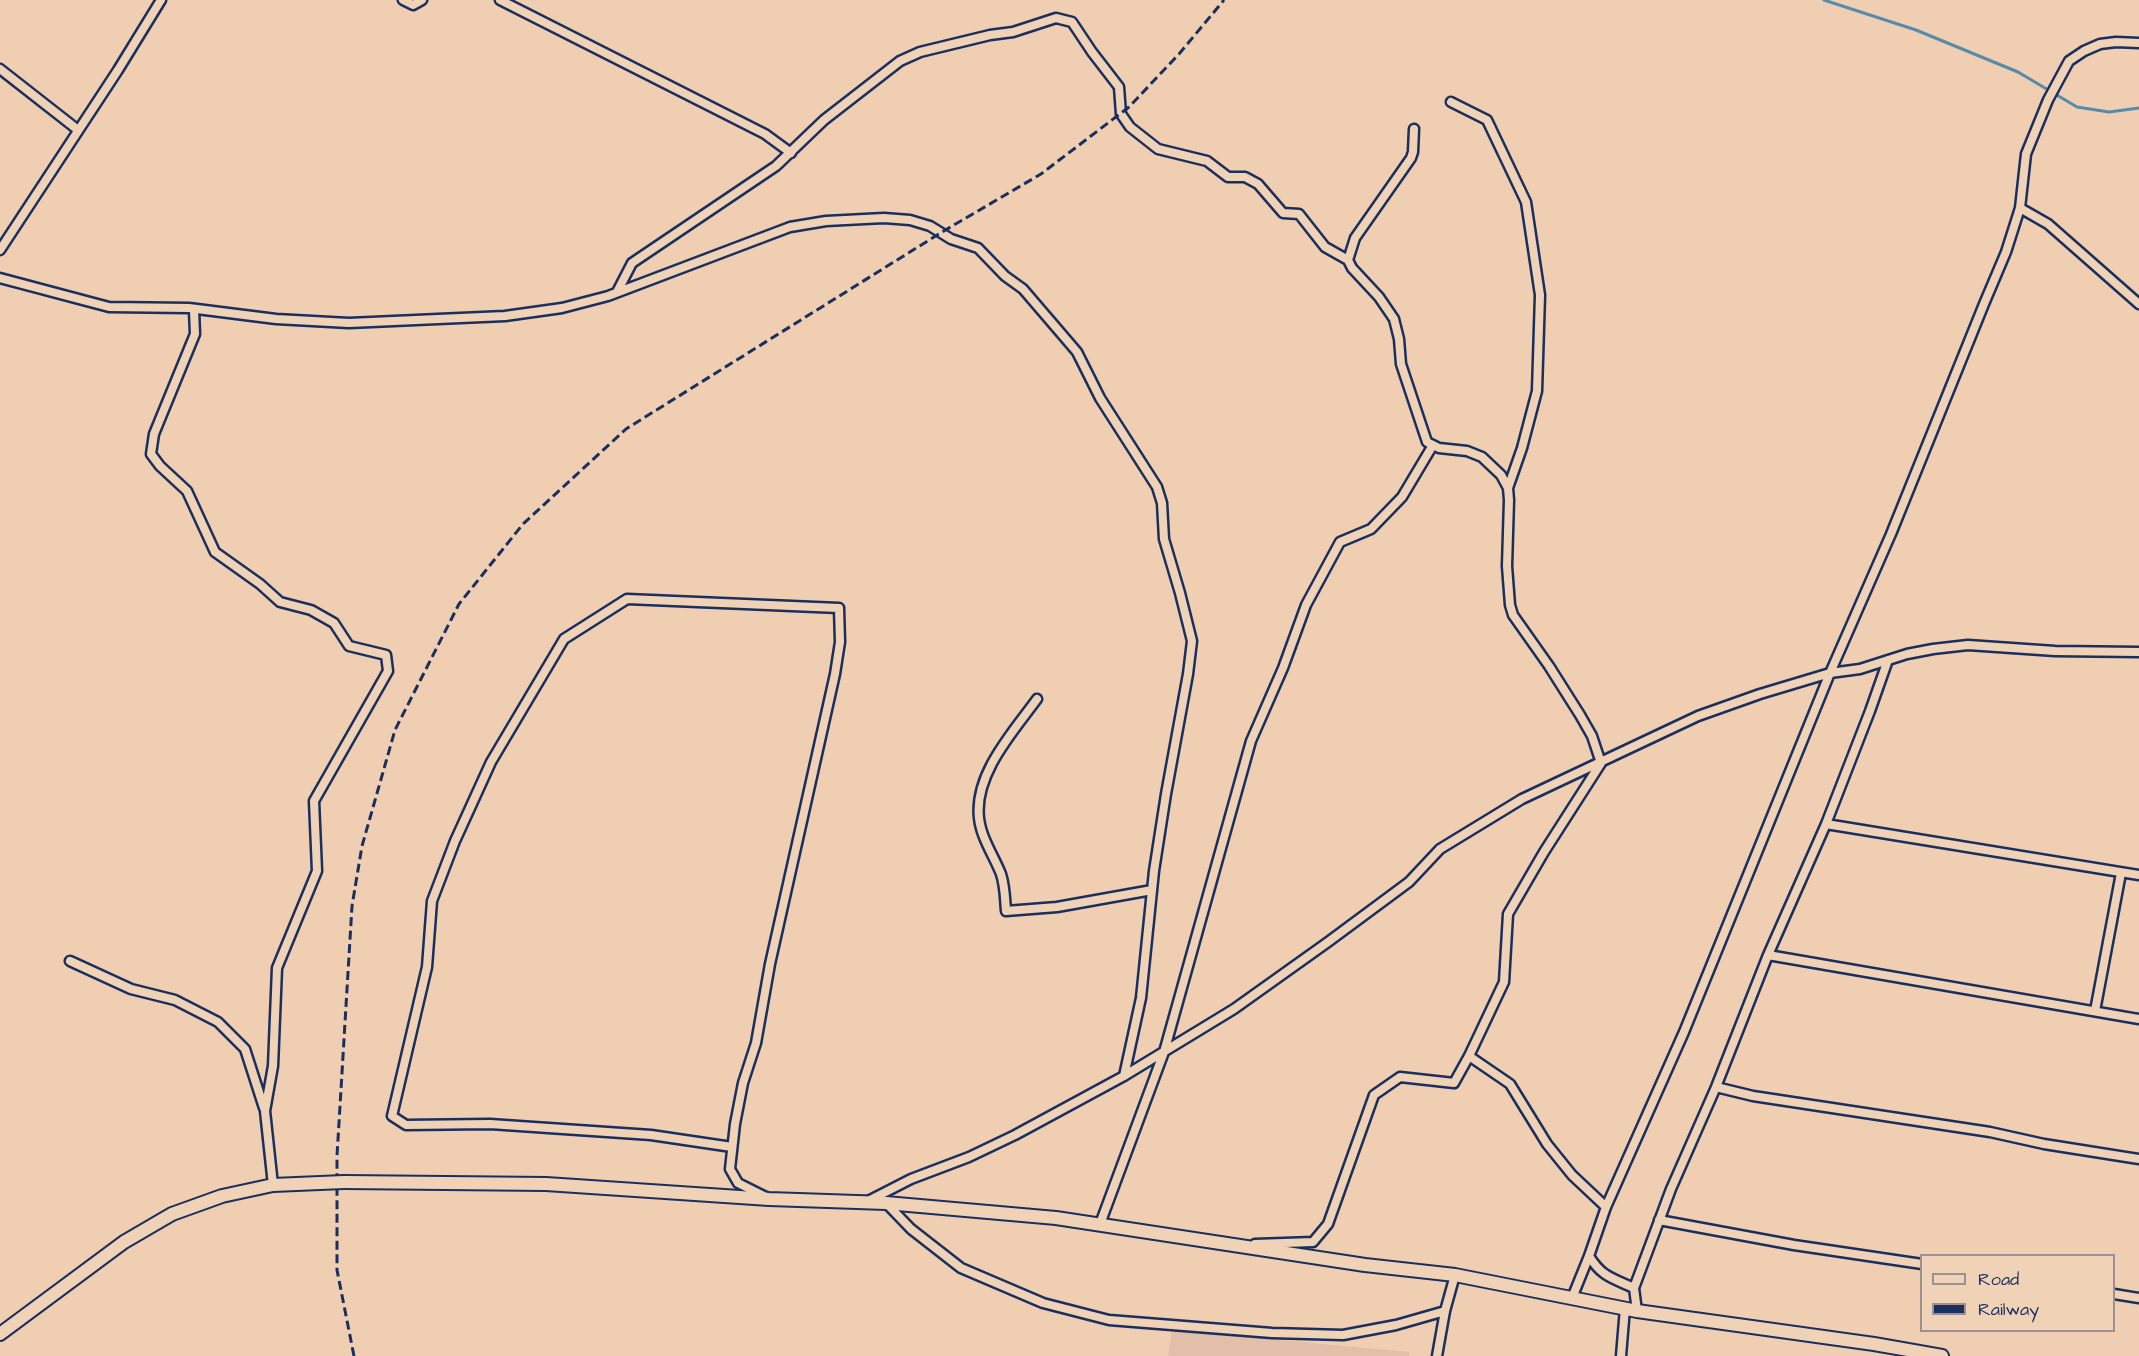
<!DOCTYPE html>
<style>
body{margin:0}
#map{position:relative;width:2139px;height:1356px;overflow:hidden;background:#efceb2;font-family:"Architects Daughter",sans-serif}
canvas{display:block}
.legend{position:absolute;left:1920px;top:1254px;width:195px;height:78px;box-sizing:border-box;background:#f0d3b7;border:2px solid #9b9193;margin:0;padding:8px 10px;list-style:none;font-size:18px;color:#1b2f5e}
.legend li{display:flex;align-items:center;gap:12px;height:30px}
.legend b{width:30px;border:2px solid #9b9193}
</style>
<div id="map">
<canvas width="2139" height="1356"></canvas>
<ul class="legend">
<li><b style="height:8px;background:#f0d3b7"></b>Road</li>
<li><b style="height:8px;background:#1b2f5e"></b>Railway</li>
</ul>
</div>
<script>
const c = document.querySelector('canvas').getContext('2d');
c.lineJoin = 'round';
function fillPath(path, color) {
  c.fillStyle = color;
  c.fill(path, 'evenodd');
}
function strokePath(path, color, width, dash) {
  c.strokeStyle = color;
  c.lineWidth = width;
  c.lineCap = dash ? 'butt' : 'round';
  c.setLineDash(dash || []);
  c.stroke(path);
}
const built = new Path2D(`
 M1172,1330L1409,1352V1356H1168Z`);
const stream = new Path2D(`
 M1824,0L1916,30L2018,72L2077,107L2109,112L2139,108`);
const minor = new Path2D(`
 M403,0L413,5L422,0
 M500,0L765,134L791,153
 M0,69L78,130
 M1451,102L1487,120L1526,202L1540,295L1537,391L1522,448L1508,488
 M2020,208L2048,224L2139,304
 M0,250L118,70L161,0
 M0,278L109,307L189,308L276,319L349,323L505,316L562,308L608,296L790,227L826,221L884,218L910,220L930,226L951,239L978,248L1005,276L1023,289L1077,352L1100,398L1157,487L1162,503L1164,539L1180,593L1192,641L1188,674L1166,794L1154,871L1141,998L1124,1076
 M617,292L632,263L776,166L824,120L900,61L920,52L990,35L1013,32L1056,18L1072,22L1092,52L1119,87L1121,114L1130,127L1158,149L1207,161L1228,177H1245L1258,184L1283,213L1299,214L1325,247L1348,260
 M194,310L195,334L154,434L151,454L160,466L187,491L215,552L260,584L280,602L311,610L334,623L349,646L386,655L388,671L314,801L317,871L277,968L273,1066L265,1111L273,1185
 M1037,699C1013,732 974,774 979,818C981,838 994,856 1001,874C1005,886 1005,899 1006,911L1057,907L1152,890
 M1826,824L2139,875
 M1768,955L2139,1019
 M70,961L131,989L175,1000L218,1022L245,1049L264,1108
 M2095,1011L2121,873
 M1469,1056L1510,1084L1547,1144L1572,1175L1606,1207
 M1716,1087L1753,1096L1990,1132L2044,1144L2139,1159
 M732,1147L651,1135L490,1124L406,1125L392,1116L427,967L432,901L455,841L491,762L564,639L627,599L839,608L840,642L835,674L770,964L756,1043L743,1083L735,1124L730,1169L738,1183L766,1197
 M868,1201L911,1179L969,1157L1015,1135L1124,1076L1234,1009L1328,942L1409,882L1440,849L1522,799L1698,716L1760,694L1830,673L1860,669L1907,654L1933,649L1968,645L2055,651L2139,652
 M886,1203L911,1229L961,1268L1043,1303L1109,1320L1272,1333L1343,1335L1396,1325L1445,1311
 M1659,1220L1794,1245L1922,1264
 M1100,1224L1164,1052L1251,741L1283,668L1306,605L1340,542L1371,529L1402,497L1433,445
 M1255,1244L1313,1242L1328,1224L1374,1095L1400,1077L1454,1083L1469,1056L1504,982L1508,914L1544,852L1601,763L1592,736L1580,715L1549,666L1513,615L1510,605L1507,566L1509,500L1508,488L1501,475L1482,457L1467,451L1439,448L1427,442L1401,364L1399,339L1394,319L1379,297L1352,268L1348,260L1355,238L1411,158L1413,152L1414,129
 M1589,1256C1602,1277 1612,1278 1634,1288
 M2114,1294L2139,1298
 M1572,1298L1589,1256L1606,1207L1684,1032L1830,673L1891,534L1984,304L2006,252L2020,208L2026,154L2048,100L2069,61L2084,51L2100,44L2116,42L2139,43
 M1637,1311L1634,1288L1671,1189L1716,1087L1768,955L1826,824L1870,711L1888,660
 M1437,1356L1445,1311L1455,1275
 M1621,1356L1625,1308`);
const secondary = new Path2D(`
 M344,1182L546,1184L769,1199L886,1203L1056,1218L1365,1265L1455,1275L1637,1311L1874,1344L1942,1356
 M0,1334L124,1242L172,1214L222,1196L273,1185L320,1183`);
const rail = new Path2D(`
 M354,1356L337,1270V1156L352,906L362,846L395,730L459,604L523,524L626,429L942,232L1041,174L1129,107L1179,54L1224,0`);
const secondaryBridge = new Path2D(`
 M320,1183L344,1182`);
fillPath(built, '#e1bfa8');
strokePath(stream, '#578bab', 3);
strokePath(minor, '#1b2f5e', 13);
strokePath(secondary, '#1b2f5e', 16);
strokePath(minor, '#f0d3b7', 8);
strokePath(secondary, '#f0d3b7', 12);
strokePath(rail, '#1b2f5e', 3, [9, 4.5]);
strokePath(secondaryBridge, '#1b2f5e', 16, []);
strokePath(secondaryBridge, '#f0d3b7', 12);
</script>
